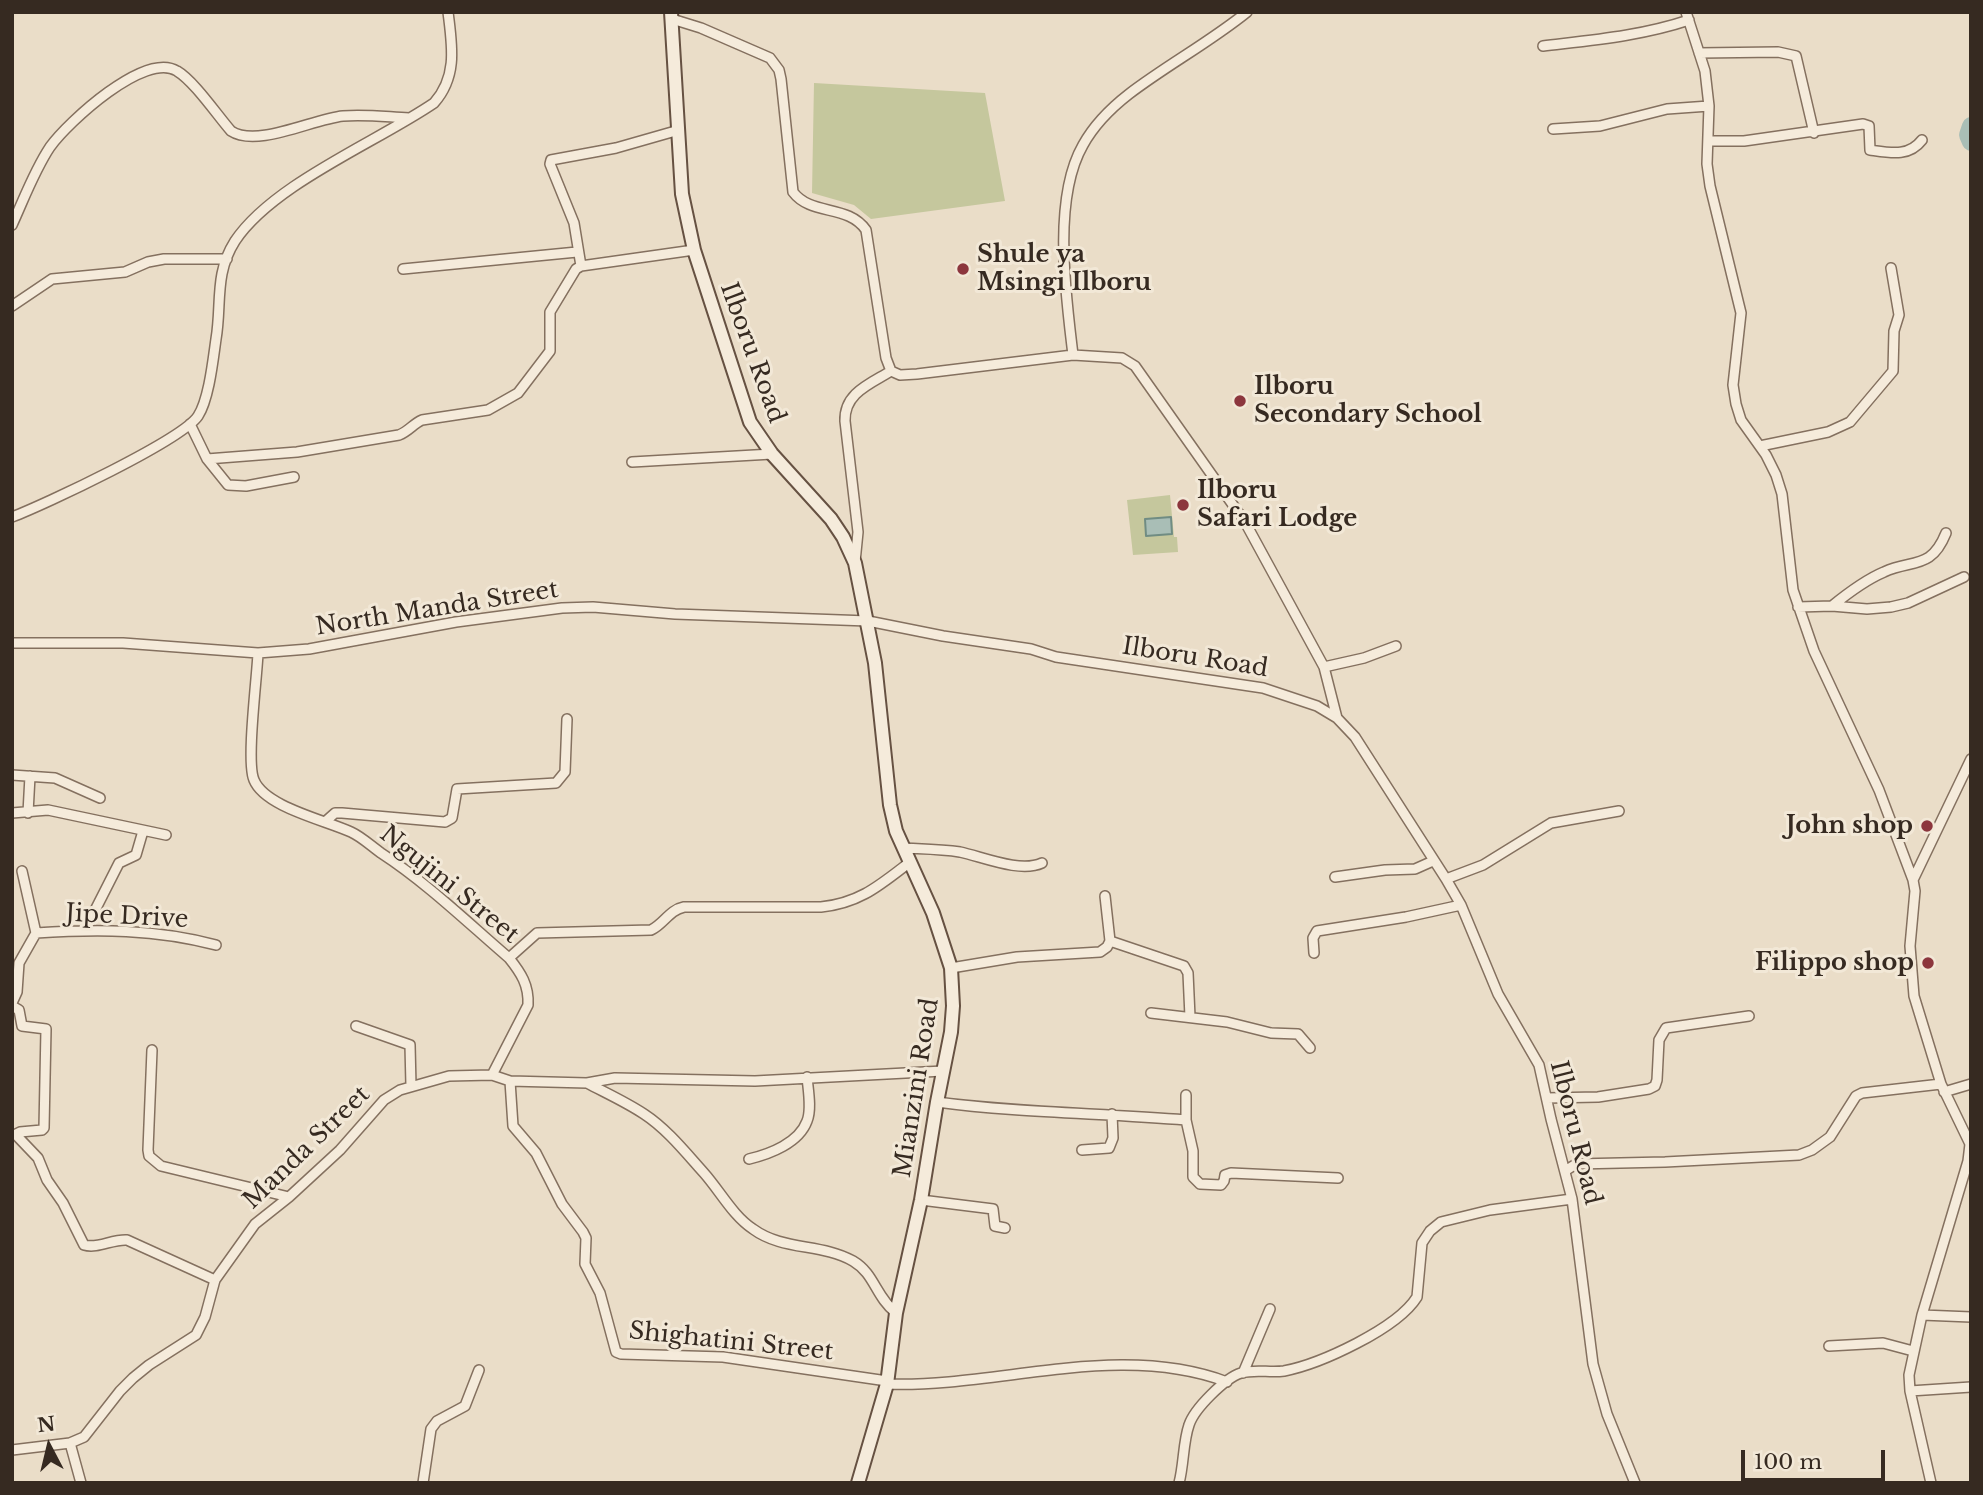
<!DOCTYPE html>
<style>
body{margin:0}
#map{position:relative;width:1983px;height:1495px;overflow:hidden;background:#eaddc8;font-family:"Libre Baskerville",serif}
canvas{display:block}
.frame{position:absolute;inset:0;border:14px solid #362a21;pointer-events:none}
.north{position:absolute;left:14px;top:1411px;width:70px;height:70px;-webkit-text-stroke:5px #f2e8d7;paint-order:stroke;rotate:353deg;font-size:19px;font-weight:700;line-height:28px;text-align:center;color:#362a21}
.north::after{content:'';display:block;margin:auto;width:24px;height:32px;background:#362a21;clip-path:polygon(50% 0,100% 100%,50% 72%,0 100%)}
.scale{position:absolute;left:1741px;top:1450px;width:144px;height:32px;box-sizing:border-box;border:4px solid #362a21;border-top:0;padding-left:9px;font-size:21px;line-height:24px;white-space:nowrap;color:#362a21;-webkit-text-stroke:5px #f2e8d7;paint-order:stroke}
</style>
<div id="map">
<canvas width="1983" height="1495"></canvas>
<div class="frame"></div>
<div class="north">N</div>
<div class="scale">100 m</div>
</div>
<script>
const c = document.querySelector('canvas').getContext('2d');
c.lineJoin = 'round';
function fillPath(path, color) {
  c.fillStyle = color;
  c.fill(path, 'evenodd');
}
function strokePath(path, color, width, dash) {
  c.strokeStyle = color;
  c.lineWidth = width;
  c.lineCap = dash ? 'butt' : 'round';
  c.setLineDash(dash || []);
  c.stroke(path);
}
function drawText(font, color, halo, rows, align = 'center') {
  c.font = font + ' "Libre Baskerville",serif';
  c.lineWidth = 6;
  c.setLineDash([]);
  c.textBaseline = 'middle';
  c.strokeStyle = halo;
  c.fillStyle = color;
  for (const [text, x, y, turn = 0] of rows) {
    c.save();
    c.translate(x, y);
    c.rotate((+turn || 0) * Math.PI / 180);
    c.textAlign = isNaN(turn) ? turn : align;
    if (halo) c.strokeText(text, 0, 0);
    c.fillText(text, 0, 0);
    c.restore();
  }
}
const green = new Path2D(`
 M814,83L985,93L1005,201L871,219L854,205L812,193Z
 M1170,495L1174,537H1177L1178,552L1133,555L1127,500Z`);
const water = new Path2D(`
 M1171,517L1172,534L1146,536L1145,519Z`);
const river = new Path2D(`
 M1971,126L1968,135L1971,142`);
const street = new Path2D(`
 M1686,12L1705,71L1709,106L1707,164L1710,186L1741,313L1733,385L1736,404L1741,420L1766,455L1776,475L1782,494L1793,590L1814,651L1879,790L1913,880L1915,891L1910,946L1914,996L1941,1084L1970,1144L1968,1161L1922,1315L1909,1375L1910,1391L1931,1483
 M672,19L701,28L770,58L779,70L781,79L793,192C811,216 848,204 866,230L886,358L891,371L900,375L917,374L1073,355L1122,358L1135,366L1245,522L1324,667L1337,718
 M1543,46C1593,40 1641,36 1689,20
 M1699,53L1778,52L1796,56L1814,133
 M1553,129L1600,126L1667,109L1709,106
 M1708,141H1744L1863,124L1869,126L1870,150C1891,153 1909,157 1922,140
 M12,225C24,199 34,171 50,147C68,122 145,51 177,71C194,81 217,115 231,131C257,148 313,119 343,116C365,114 387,117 409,118
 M581,266L574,223L550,164L551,160L616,148L679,130
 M403,269L577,252
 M12,306L52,279L125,272L148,262L164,259H227
 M1073,355C1066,296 1052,199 1083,145C1094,125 1111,108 1129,94C1167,65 1210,42 1247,12
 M190,424L207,459L228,485L246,486L294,477
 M1760,446L1828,432L1850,422L1893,371L1894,331L1899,315L1891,268
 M207,459L297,452L399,435C409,431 413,424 422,420L488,410L518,393L550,351V312L576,269L581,266L694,250
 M632,462L772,454
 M12,517C44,505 182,440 198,416C209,399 213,360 216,339C222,304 214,274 235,241C273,184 377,142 434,103C458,76 452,45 448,12
 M855,562L858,532L845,421C844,393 870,384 891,371
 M1832,606C1848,593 1865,580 1884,572C1913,559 1931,570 1946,533
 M1798,607L1832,606L1867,609L1891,607L1908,603L1964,577
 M12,643H123L258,653L309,649L456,622L562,608L593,607L675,614L868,621L943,636L1031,649L1056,657L1263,688L1317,706L1337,718L1355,737L1446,879L1461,905L1498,994L1539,1065L1551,1119L1572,1199L1593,1364L1607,1414L1635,1483
 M258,653C257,678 246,762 254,780C265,807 325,820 351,832C362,837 371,846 381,853C427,883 467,922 509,958C521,973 529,985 528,1005L492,1075
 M1324,667L1364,658L1396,646
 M12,775L55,778L100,798
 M12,813L48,810L166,835
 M28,813L30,776
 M326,821L335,813H342L445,822L452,818L457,789L556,783L565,772L567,719
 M903,848C922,849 941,849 960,852C983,857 1020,873 1042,863
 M1335,877L1385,870L1415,869L1433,861
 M1446,879L1483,865L1551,823L1619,811
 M1913,880L1971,759
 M85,930L119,863L136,855L143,831
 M36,933C98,929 155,929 216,945
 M1110,941L1184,966L1188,973L1190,1017
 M1314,953L1313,938L1317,931L1406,917L1461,905
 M509,958L537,933L651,930C664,924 669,910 684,907H821C860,903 880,885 910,862
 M951,968L1017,957L1100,952L1107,947L1110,941L1105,896
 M12,1003L17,992L19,963L36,933L22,871
 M12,1006L19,1010L22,1026L46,1029L44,1128L42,1130L20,1132L16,1134L17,1136L38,1158L47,1180L63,1203L84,1245C98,1249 112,1239 127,1240L215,1280
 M1151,1013L1227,1022L1271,1033L1298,1034L1310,1048
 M356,1026L410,1045L411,1086
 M152,1050L148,1150L149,1156L161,1166L289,1197
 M510,1081L513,1126L536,1153L562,1204L583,1232L586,1238L585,1264L600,1293L616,1352L621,1354L723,1357L887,1381
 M587,1083C606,1093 626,1102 644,1114C667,1129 686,1153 704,1173C720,1191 733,1216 753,1229C783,1251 821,1243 853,1261C875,1274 875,1296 896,1313
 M1944,1092L1971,1084
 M1186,1095V1120L1193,1151V1177L1200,1184L1221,1185L1224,1181L1225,1175L1231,1173L1338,1178
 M1547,1098L1598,1097L1649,1089L1655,1086L1657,1080L1659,1040L1666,1028L1749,1016
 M937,1102C1019,1113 1103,1113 1186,1120
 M1082,1150L1109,1148L1113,1138L1112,1114
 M749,1159C770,1154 799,1143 807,1121C812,1109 808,1089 807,1077
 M1565,1171L1576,1164L1665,1162L1799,1155L1812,1150L1830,1137L1856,1096L1862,1093L1941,1084
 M921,1200L993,1209L995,1226L1005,1228
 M1922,1315L1971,1317
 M1829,1346L1883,1343L1913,1351
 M1243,1373L1270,1309
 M887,1384C999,1388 1118,1341 1227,1382
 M1910,1391L1971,1387
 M70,1443L81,1483
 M12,1450L70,1443L84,1437L120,1391L133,1378L149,1365L196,1335L205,1317L215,1280L255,1224L289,1197L340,1150L384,1100L400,1090L449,1076L492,1075L510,1081L587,1083L615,1078L755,1081L943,1071
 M423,1483L431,1429L437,1421L465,1406L479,1370
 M1179,1483C1184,1464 1183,1442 1189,1425C1194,1409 1225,1378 1241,1373C1255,1369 1270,1373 1284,1371C1320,1364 1397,1329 1417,1297L1422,1243L1430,1231L1441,1222L1490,1210L1572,1199`);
const secondary = new Path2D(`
 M671,12L682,194L694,250L750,422L772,454L831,519L843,537L855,563L875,663L890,805L896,831L933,913L951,968L953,1006L951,1032L937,1102L921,1200L896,1313L887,1384L858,1483`);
const markers = [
 [963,269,7,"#8c363d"],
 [1240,401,7,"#8c363d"],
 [1183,505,7,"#8c363d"],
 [1927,826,7,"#8c363d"],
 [1928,963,7,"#8c363d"]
];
const poiNames = [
 ["Shule ya",977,255],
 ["Msingi Ilboru",977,283],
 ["Ilboru",1254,387],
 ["Secondary School",1254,415],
 ["Ilboru",1197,491],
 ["Safari Lodge",1197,519],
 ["John shop",1913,826,"right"],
 ["Filippo shop",1914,963,"right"]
];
const streetNames = [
 ["Ilboru Road",752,353,70],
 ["North Manda Street",437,609,-9],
 ["Ilboru Road",1195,658,9],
 ["Ngujini Street",449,885,39],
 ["Jipe Drive",127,917,3],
 ["Mianzini Road",917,1088,-81],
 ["Ilboru Road",1575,1133,76],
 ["Manda Street",307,1148,-44],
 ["Shighatini Street",731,1342,6]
];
fillPath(green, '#c5c79d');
fillPath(water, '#a9beb6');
strokePath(water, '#708c83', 2);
strokePath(river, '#a9beb6', 18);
strokePath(street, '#84705f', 12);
strokePath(secondary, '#665142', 16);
strokePath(street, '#f5ebdb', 9);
strokePath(secondary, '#f5ebdb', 12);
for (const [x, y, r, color] of markers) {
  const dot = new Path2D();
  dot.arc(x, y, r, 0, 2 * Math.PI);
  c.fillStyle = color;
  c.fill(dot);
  strokePath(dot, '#f2e8d7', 2.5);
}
drawText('bold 24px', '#362a21', '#f2e8d7', poiNames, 'left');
drawText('24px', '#362a21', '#f2e8d7', streetNames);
</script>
